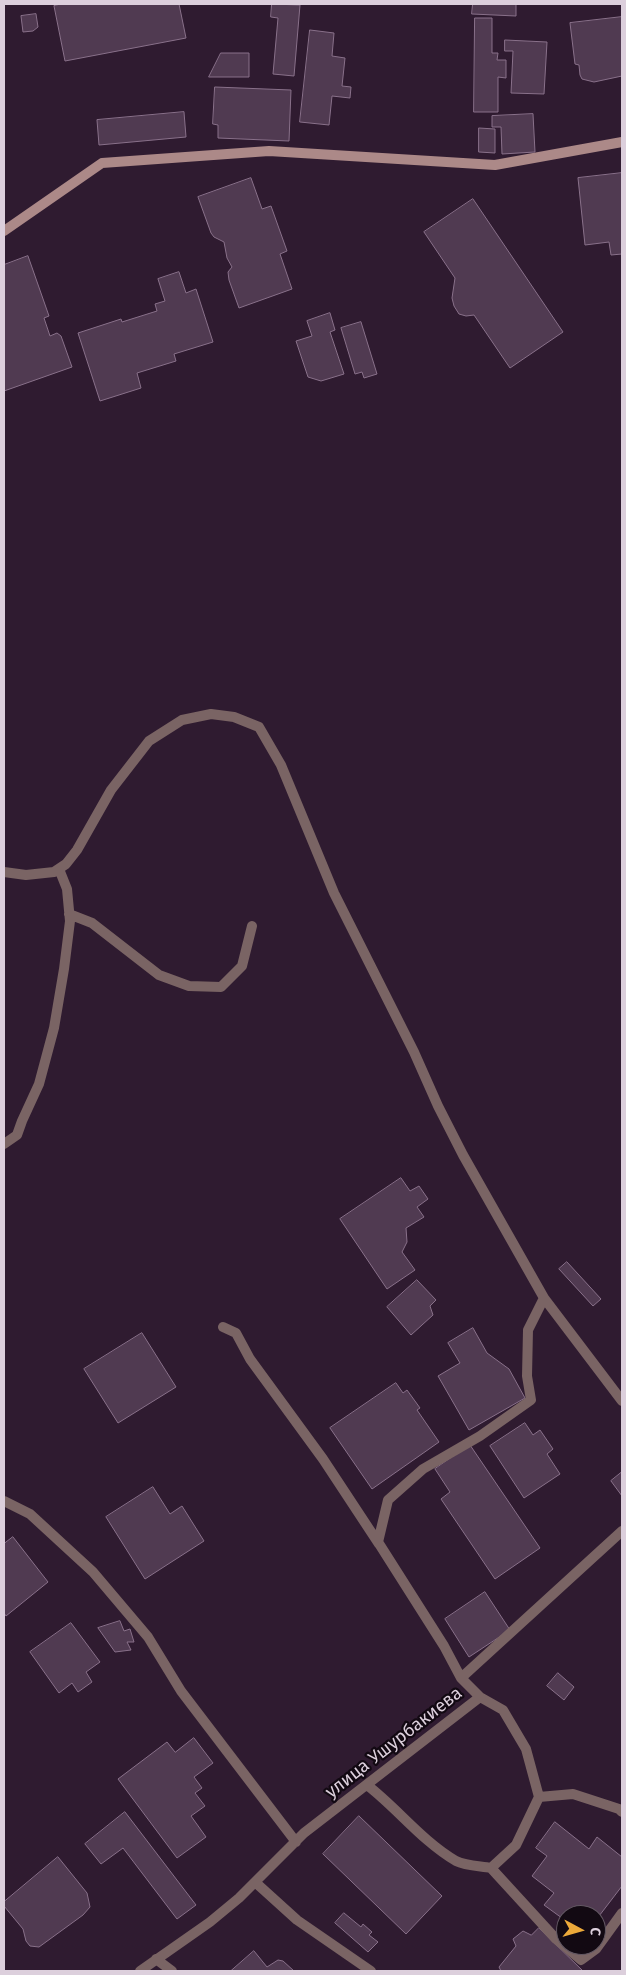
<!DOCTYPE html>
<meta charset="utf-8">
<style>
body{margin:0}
#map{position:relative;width:626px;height:1975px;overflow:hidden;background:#2f1b30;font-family:"Fira Sans",sans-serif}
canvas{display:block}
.frame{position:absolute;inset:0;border:5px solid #dccfdc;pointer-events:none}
.north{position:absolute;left:556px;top:1905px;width:50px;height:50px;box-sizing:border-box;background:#120912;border:1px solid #635863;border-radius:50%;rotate:96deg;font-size:14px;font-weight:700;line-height:20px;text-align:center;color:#dccfdc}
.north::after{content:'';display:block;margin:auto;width:18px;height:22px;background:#eca93a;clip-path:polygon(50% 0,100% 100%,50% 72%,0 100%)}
</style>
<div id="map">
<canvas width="626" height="1975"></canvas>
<div class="frame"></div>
<div class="north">С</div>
</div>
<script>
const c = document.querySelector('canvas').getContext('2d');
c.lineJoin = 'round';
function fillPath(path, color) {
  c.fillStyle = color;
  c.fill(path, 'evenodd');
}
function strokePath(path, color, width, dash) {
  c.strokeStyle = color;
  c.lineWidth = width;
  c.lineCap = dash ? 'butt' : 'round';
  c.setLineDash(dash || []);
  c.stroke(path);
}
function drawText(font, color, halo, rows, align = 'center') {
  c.font = font + ' "Fira Sans",sans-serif';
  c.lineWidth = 4.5;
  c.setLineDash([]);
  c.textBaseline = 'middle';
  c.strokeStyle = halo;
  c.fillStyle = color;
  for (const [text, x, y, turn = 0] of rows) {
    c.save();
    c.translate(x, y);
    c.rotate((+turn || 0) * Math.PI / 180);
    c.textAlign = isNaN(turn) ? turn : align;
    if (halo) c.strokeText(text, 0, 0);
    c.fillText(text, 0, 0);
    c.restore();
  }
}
const building = new Path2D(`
 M61,4H179L186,38L65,61L54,6Z
 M272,4L300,5L294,76L273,74L278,18L271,17Z
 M473,4H516V16L472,14Z
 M36,14L38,27L33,31L23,32L21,16Z
 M622,17V76L594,82L582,79L580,75L579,65L575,64L570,23Z
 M475,18H492V53H498L497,60H506V78L498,77V112H474Z
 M310,30L334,33L332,56L345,58L342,86L351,87L350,98L332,96L329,125L300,122Z
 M505,40L547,42L544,94L511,93L513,51H505Z
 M221,53H249V77H209Z
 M215,87L291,90L289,141L218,138V125L213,124Z
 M184,112L186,137L99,145L97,120Z
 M533,114L535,152L502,154L501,127H492V116Z
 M479,128L495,129V153L479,152Z
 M622,173V254L611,255L609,242L585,245L578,178Z
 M251,178L262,209L271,206L287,251L280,254L292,289L239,308L229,280L228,272L232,267L227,258L224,242L214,237L211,233L198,197Z
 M473,199L563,332L510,368L474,315L466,316L459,314L454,306L452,298L455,278L424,232Z
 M28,256L49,316L44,318L50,336L57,333L61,336L72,367L4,391V265Z
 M179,272L186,293L196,289L213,342L174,354L176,361L137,373L141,388L100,401L78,333L121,319L122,322L157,311L155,304L165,301L158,279Z
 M330,313L335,330L330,332L344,374L321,381L308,377L296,341L312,336L307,321Z
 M361,322L377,374L364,378L362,372L355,374L341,328Z
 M401,1178L410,1191L419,1186L428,1199L417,1207L424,1217L406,1228L407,1242L402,1252L415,1270L387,1289L340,1219Z
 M567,1262L601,1299L593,1306L559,1269Z
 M417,1280L436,1300L430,1306L433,1315L411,1335L387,1307Z
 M473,1328L487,1353L509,1369L525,1398L469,1430L438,1376L460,1363L448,1343Z
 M142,1333L176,1387L118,1423L84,1369Z
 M396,1383L403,1393L407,1390L420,1408L417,1410L439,1442L372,1489L330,1428Z
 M525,1423L533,1435L540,1430L553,1449L547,1454L560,1474L524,1498L490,1446Z
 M470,1445L540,1548L495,1579L441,1499L450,1492L435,1469Z
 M622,1472V1496L611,1481Z
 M153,1487L170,1514L182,1506L204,1541L145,1579L106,1517Z
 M13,1537L48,1582L6,1616L4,1613V1544Z
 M485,1592L510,1630L469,1657L445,1619Z
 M120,1621L124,1631L130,1629L134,1642H127L131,1650L115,1652L98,1628Z
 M71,1623L100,1662L86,1672L92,1682L78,1692L72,1683L59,1693L30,1652Z
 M558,1673L574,1687L564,1700L547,1686Z
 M194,1738L213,1763L194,1777L202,1788L195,1793L205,1806L191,1816L206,1837L177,1858L118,1779L167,1742L175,1752Z
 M125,1812L196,1905L177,1919L123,1848L101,1864L85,1844Z
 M359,1816L442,1896L406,1934L323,1854Z
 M555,1822L589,1849L597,1837L622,1857V1886L596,1920V1915H566V1921L544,1905L554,1893L532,1876L547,1856L536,1848Z
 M58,1857L87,1893L90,1907L83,1915L39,1947L30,1946L26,1941L23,1929L4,1906V1902Z
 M344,1913L361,1927L363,1924L372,1932L369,1935L378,1942L368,1952L335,1923Z
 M539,1928L583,1971H501L499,1967L516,1946L513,1939L523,1931L531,1935Z
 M254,1951L267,1967L278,1960L283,1961L294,1971H231Z`);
const street = new Path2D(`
 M4,872L26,875L54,872L66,864L77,850L111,790L149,741L182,720L211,714L234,717L259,727L281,765L334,893L414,1052L438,1106L463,1155L544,1298L622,1401
 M69,914L92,923L159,975L189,986L221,987L242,966L252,926
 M4,1144L17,1135L22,1121L39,1084L54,1028L64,969L70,921L67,889L59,869
 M223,1327L236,1333L250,1359L323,1459L379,1544
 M4,1501L30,1514L93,1572L148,1637L181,1691L296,1842
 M461,1678L444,1646L378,1542L388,1500L423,1469L480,1436L531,1400L527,1376L528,1330L544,1298
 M367,1785C398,1809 422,1841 456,1861C466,1866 480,1866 491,1868L516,1845L539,1797L526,1749L503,1710L480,1697
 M539,1797L573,1794L619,1809L622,1812
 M491,1868L556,1939L581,1960L596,1949L622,1913
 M255,1882L297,1920L371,1971
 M156,1959L172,1971
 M140,1971L210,1922L239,1898L304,1833L480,1697L461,1678L622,1531`);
const secondary = new Path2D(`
 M4,231L102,163L269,151L495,165L622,142`);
const streetNames = [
 ["улица Ушурбакиева",394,1743,-38]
];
fillPath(building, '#503a51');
strokePath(building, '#89718a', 1);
strokePath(street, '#7a6464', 10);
strokePath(secondary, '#ac8988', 10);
drawText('18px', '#dccfdc', '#120912', streetNames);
</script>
